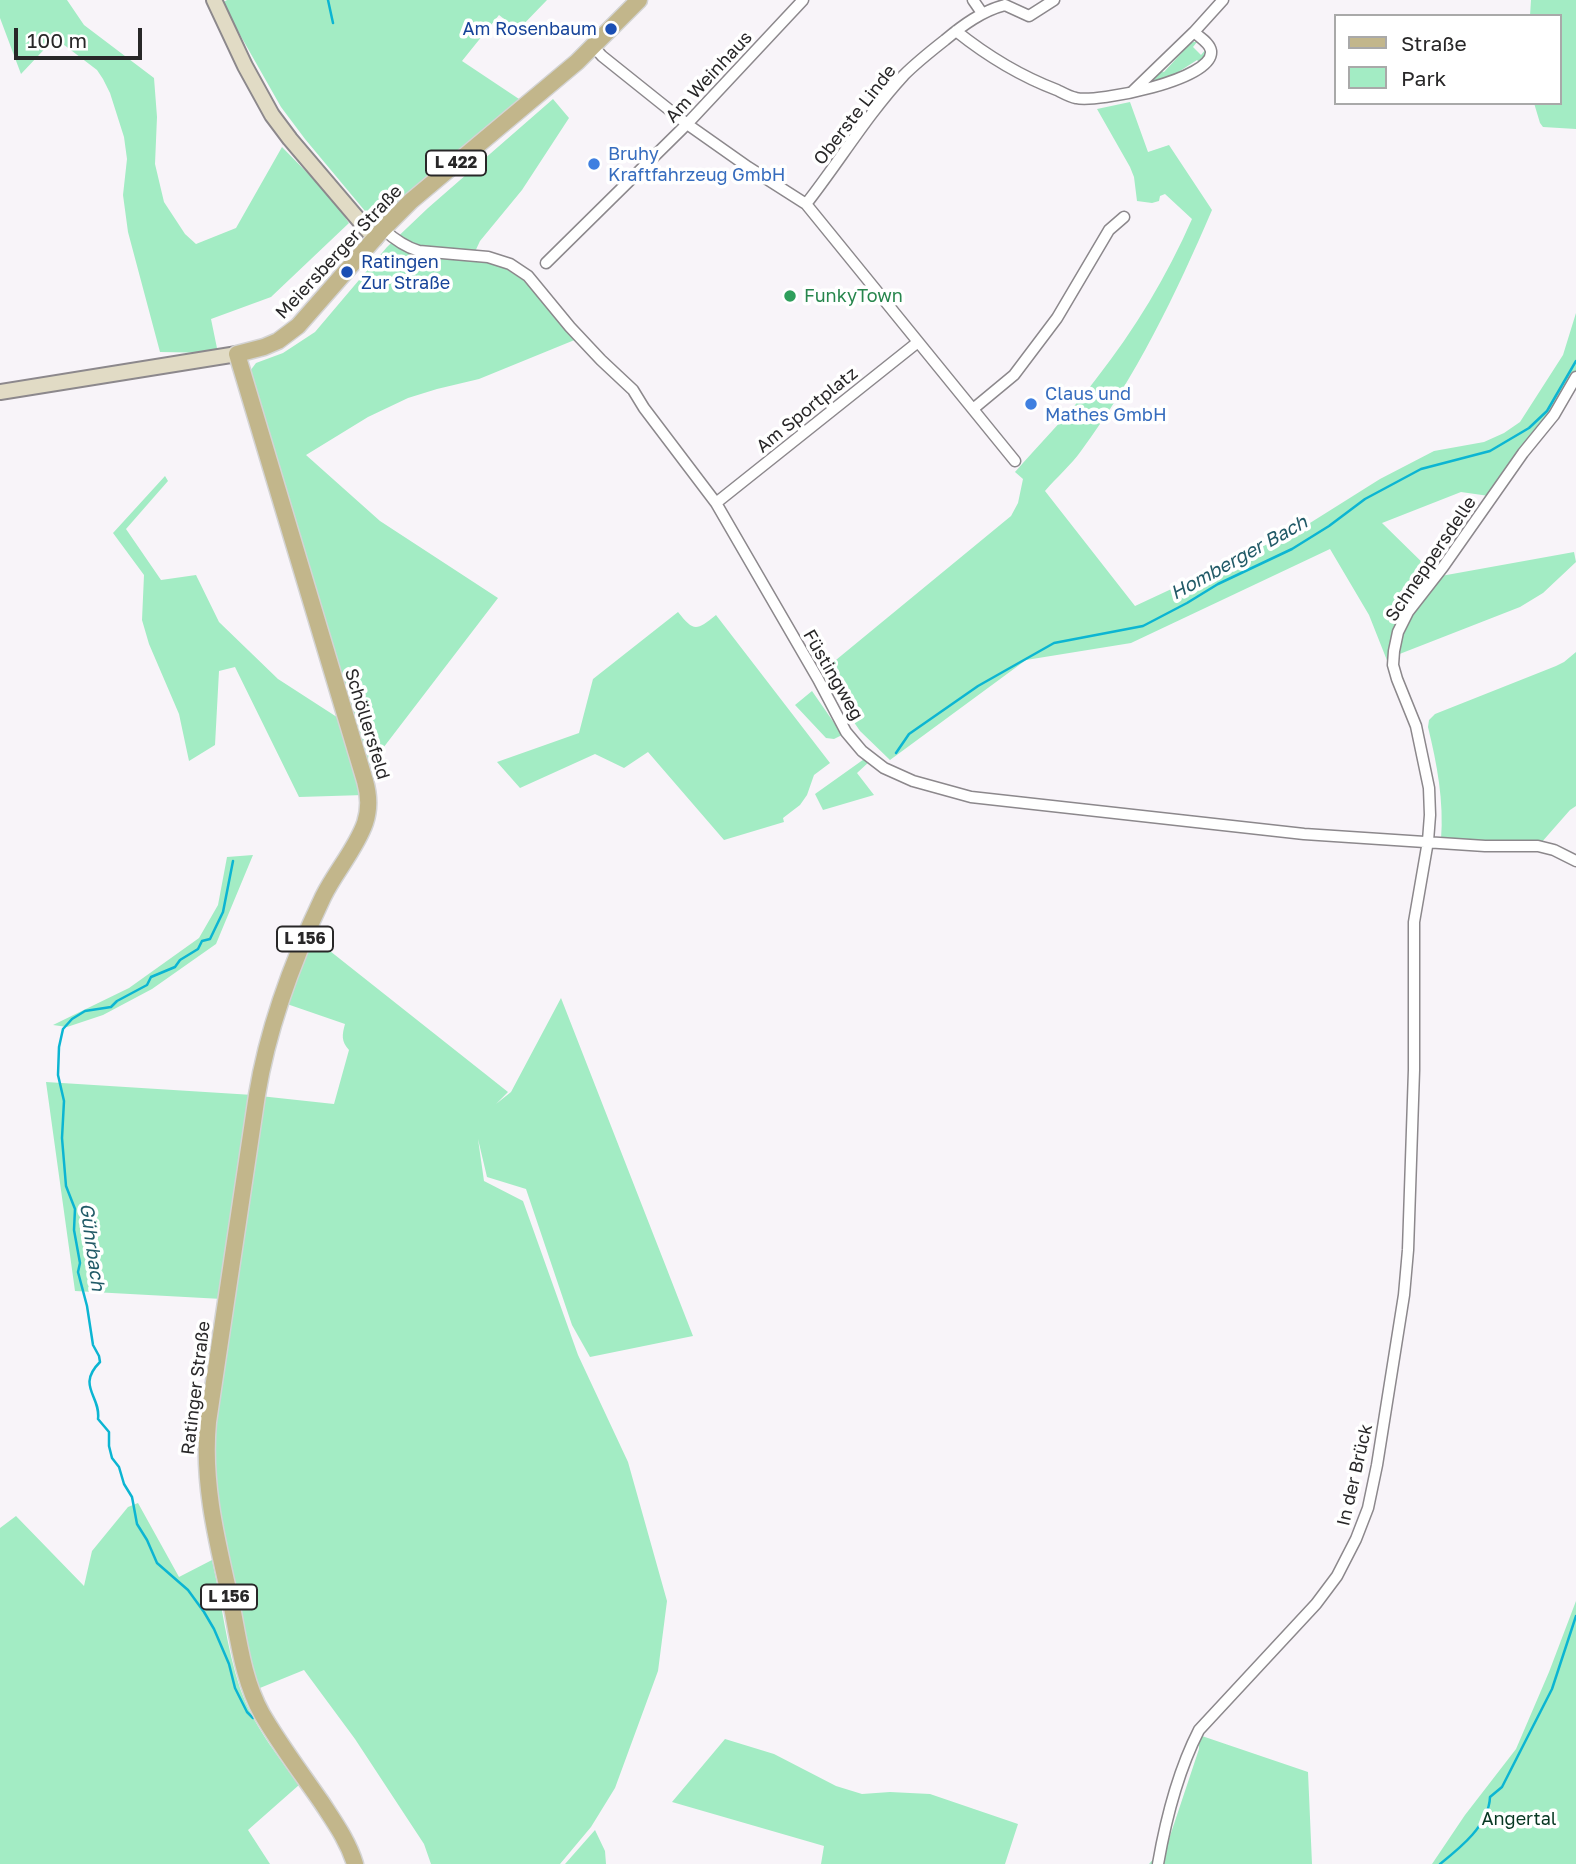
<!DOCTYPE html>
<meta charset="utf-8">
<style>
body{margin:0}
#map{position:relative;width:1576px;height:1864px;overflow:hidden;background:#f8f4f9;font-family:"Golos Text",sans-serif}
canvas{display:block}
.legend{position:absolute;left:1334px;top:14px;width:228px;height:91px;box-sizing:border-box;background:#fff;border:2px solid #a9a9a9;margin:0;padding:9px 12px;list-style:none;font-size:21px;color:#282728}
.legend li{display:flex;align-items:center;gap:14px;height:35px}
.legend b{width:35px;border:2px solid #a9a9a9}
.scale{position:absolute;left:14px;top:28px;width:128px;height:32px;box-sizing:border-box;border:4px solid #282728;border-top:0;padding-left:9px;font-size:21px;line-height:24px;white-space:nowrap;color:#282728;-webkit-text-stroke:5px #fff;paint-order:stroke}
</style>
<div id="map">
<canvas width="1576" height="1864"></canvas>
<ul class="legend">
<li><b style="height:9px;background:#c2b68b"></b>Straße</li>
<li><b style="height:19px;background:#a3ecc4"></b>Park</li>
</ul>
<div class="scale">100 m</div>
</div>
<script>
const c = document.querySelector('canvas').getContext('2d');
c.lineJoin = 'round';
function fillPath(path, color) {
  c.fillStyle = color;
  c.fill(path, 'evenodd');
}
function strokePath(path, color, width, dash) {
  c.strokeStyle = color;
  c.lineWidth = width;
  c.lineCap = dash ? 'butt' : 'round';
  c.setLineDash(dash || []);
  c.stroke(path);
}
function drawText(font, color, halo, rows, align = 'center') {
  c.font = font + ' "Golos Text",sans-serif';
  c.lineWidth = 7;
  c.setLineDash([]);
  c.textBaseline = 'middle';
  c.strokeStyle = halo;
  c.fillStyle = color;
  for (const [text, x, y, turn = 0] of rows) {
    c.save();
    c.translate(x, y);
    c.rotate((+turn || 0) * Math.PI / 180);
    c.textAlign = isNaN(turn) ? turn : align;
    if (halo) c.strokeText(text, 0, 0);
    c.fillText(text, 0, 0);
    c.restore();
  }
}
const green = new Path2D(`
 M0,0H67L84,25L154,78L157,117L155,164L164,202L185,234L196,244L236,228L282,147L329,195L349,223L271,297L211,319L218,353L160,352L128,232L123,195L127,159L124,137L110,93L103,79L97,70L55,38L21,74L0,18Z
 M227,0H547L518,30L499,15L462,61L522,101L381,222L375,223L305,139L281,107L222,3Z
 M1531,0H1576V129L1543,127L1540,123L1534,103H1560V16H1530Z
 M1193,42H1197L1193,47L1201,55L1206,49V56L1199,62L1197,60L1169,78L1145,86L1161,71L1164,72L1186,48L1184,46Z
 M553,99L569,118L522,190L480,241L472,258L500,265L523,280L577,339L479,379L437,389L408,398L368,417L306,455L380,521L498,598L367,769L250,371L256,363L283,353L315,332L387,247L428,208Z
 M1130,102L1148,152L1169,145L1212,210C1176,294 1136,377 1081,451C1071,465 1057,477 1045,491L1135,606L1302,528L1380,479L1434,451L1484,442L1504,433L1520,422L1563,355L1576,313V374L1566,393L1489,496L1461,492L1382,523L1433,573L1416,595L1390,668L1369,615L1330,549L1131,643L1026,660L890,760L860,731L819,671L825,669L1011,516L1018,503L1023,479L1015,472C1042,441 1072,411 1096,379C1135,329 1167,276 1192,219L1165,194L1160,196L1159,201L1152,203L1137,201L1134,177L1130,167L1097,109Z
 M165,476L168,481L126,529L161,580L196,575L219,622L278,679L343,721L364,795L299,797L235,667L219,671L215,745L189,761L179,714L149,644L142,620L144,575L113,533Z
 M1574,552L1576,562L1543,593L1520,607L1397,655L1402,632L1424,597L1441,576Z
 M678,612C694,632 696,631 716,615L830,763L814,775L807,795L800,805L783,818L784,822L724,840L648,752L624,768L595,754L520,788L497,762L579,733L593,679Z
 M1576,652V806L1570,810L1541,843L1441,840C1444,801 1437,764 1428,727L1429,720L1435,714L1556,666L1564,662Z
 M812,691L839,730L842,735L834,739L826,738L795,705Z
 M867,757L870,761L857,773L874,795L823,810L815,794Z
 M253,855L216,944L152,989L103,1015L67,1027L53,1025L129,988L199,938L218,905L227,857Z
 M311,936L508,1092L496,1104L511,1092L561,998L693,1336L590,1357L572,1325L526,1189L487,1177L478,1139L484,1181L523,1201L578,1355L628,1462L667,1601L658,1671L615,1788L591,1827L560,1864H431L424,1844L355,1739L304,1670L255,1690L212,1494L210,1441L260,1096L334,1104L349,1050C341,1041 342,1035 345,1024L287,1004Z
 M46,1082L253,1095L222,1299L75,1291Z
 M138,1503L179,1577L212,1560C222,1602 226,1647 240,1688C252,1723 277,1755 299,1785L248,1830L270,1864H0V1528L16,1516L84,1586L92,1551L128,1507Z
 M1576,1601V1864H1432L1465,1815L1516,1749L1549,1672Z
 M1199,1735L1308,1772L1312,1864H1149L1168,1842L1199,1749Z
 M725,1739L774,1754L836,1786L862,1794L890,1792L930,1794L1018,1824L1005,1864H821L824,1846L672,1802Z
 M595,1830L605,1851L606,1864H565Z`);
const stream = new Path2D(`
 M328,0L333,23
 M896,753L909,734L978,686L1054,643L1143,626L1187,603L1218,584L1292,549L1329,526L1365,499L1421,469L1490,451L1529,428L1547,411L1576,361
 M233,861L223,912L210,939L202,941L198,949L180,960L175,967L151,977L147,985L117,1001L111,1007L85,1011L72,1019L63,1029L59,1047L58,1075L64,1101L62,1138L66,1186L75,1209L74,1230L80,1263L78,1272L87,1306L93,1345L99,1356L100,1362C76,1386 101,1396 98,1419L109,1432V1446L112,1458L119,1467L124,1484L132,1497L137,1524L147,1540L157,1563L188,1590L204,1612L214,1629L229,1664L235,1688L247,1712L253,1718
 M1440,1864C1460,1848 1489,1825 1490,1797L1502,1787L1552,1689L1576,1616`);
const street = new Path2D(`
 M973,0L982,13
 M1005,5L1029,16L1054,0
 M956,31C986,55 1020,76 1057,90C1063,93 1070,97 1076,98C1097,103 1214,80 1211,51C1210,43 1199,37 1194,32
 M594,47L602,56L687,124L748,167L806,204L1015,461
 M1133,91L1194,32L1223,0
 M806,204C839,162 867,115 904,75C917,62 931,51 945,40C963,25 982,11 1005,5
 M383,229C394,239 405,247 419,251L488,257L510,264L528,276L570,327L601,360L633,390L644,408L716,503L818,679L846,732L862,751L884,768L913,781L971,797L1304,834L1485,846H1538L1554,850L1576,861
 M546,263L687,124L803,0
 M973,409L1014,375L1057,318L1109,230L1124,217
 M716,503L918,342
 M1158,1864C1166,1818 1178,1771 1199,1730L1316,1604L1337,1576L1356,1539L1368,1508L1377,1465L1404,1295L1408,1250L1414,1070V922L1428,841L1430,815L1429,788L1416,726L1397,679L1393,665L1394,651L1398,632L1408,612L1443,567L1523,453L1554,415L1576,377`);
const secondary = new Path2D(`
 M214,0L245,66L272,115L290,139L375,239
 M0,392L237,354`);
const primary = new Path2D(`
 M355,1864C348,1841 335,1823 322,1803C302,1774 280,1745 262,1714C244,1682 239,1643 232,1607C218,1545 202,1486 208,1422L257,1095C268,1027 293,960 323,897C335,872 356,849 365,823C370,808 369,795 365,781L237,354L264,347L278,341L298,326L383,229L411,201L577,62L639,0`);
const markers = [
 [611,29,7,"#1a4fb4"],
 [594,164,7,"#3f7fe0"],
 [347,272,7,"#1a4fb4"],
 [790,296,7,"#2e9e5b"],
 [1031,404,7,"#3f7fe0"]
];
const shields = [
 [456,163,60],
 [305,939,56],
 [229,1597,56]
];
const shieldNames = [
 ["L 422",456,163],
 ["L 156",305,939],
 ["L 156",229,1597]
];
const transitNames = [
 ["Am Rosenbaum",597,29],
 ["Ratingen",361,262,"left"],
 ["Zur Straße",361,283,"left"]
];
const streetNames = [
 ["Am Weinhaus",709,77,-47],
 ["Oberste Linde",855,115,-52],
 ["Meiersberger Straße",339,252,-47],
 ["Am Sportplatz",807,410,-39],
 ["Schneppersdelle",1431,559,-56],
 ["Füstingweg",833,675,60],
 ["Schöllersfeld",367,724,73],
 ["Ratinger Straße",196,1388,-83],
 ["In der Brück",1355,1475,-77]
];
const shopNames = [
 ["Bruhy",608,154],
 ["Kraftfahrzeug GmbH",608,175],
 ["Claus und",1045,394],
 ["Mathes GmbH",1045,415]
];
const leisureNames = [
 ["FunkyTown",804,296]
];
const parkNames = [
 ["Angertal",1519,1819]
];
const waterNames = [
 ["Homberger Bach",1239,558,-29],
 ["Gührbach",92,1247,82]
];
fillPath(green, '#a3ecc4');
strokePath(stream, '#0cb5d2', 2.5);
strokePath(street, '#8c888c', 13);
strokePath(secondary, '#8c888c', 18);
strokePath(primary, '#d4d4d4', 19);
strokePath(street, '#fff', 10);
strokePath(secondary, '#e1dbc5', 14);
strokePath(primary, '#c2b68b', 16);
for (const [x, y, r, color] of markers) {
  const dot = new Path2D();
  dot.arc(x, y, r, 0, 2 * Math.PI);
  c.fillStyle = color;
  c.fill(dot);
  strokePath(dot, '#fff', 2.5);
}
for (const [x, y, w] of shields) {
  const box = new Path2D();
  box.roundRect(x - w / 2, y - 12.5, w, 25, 5);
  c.fillStyle = '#fff';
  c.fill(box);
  strokePath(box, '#282728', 2);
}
drawText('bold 16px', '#282728', null, shieldNames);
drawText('18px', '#164399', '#fff', transitNames, 'right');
drawText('18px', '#282728', '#fff', streetNames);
drawText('18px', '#366cbe', '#fff', shopNames, 'left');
drawText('18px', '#27864d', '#fff', leisureNames, 'left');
drawText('18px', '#073722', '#fff', parkNames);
drawText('italic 19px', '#215a67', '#fff', waterNames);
</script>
